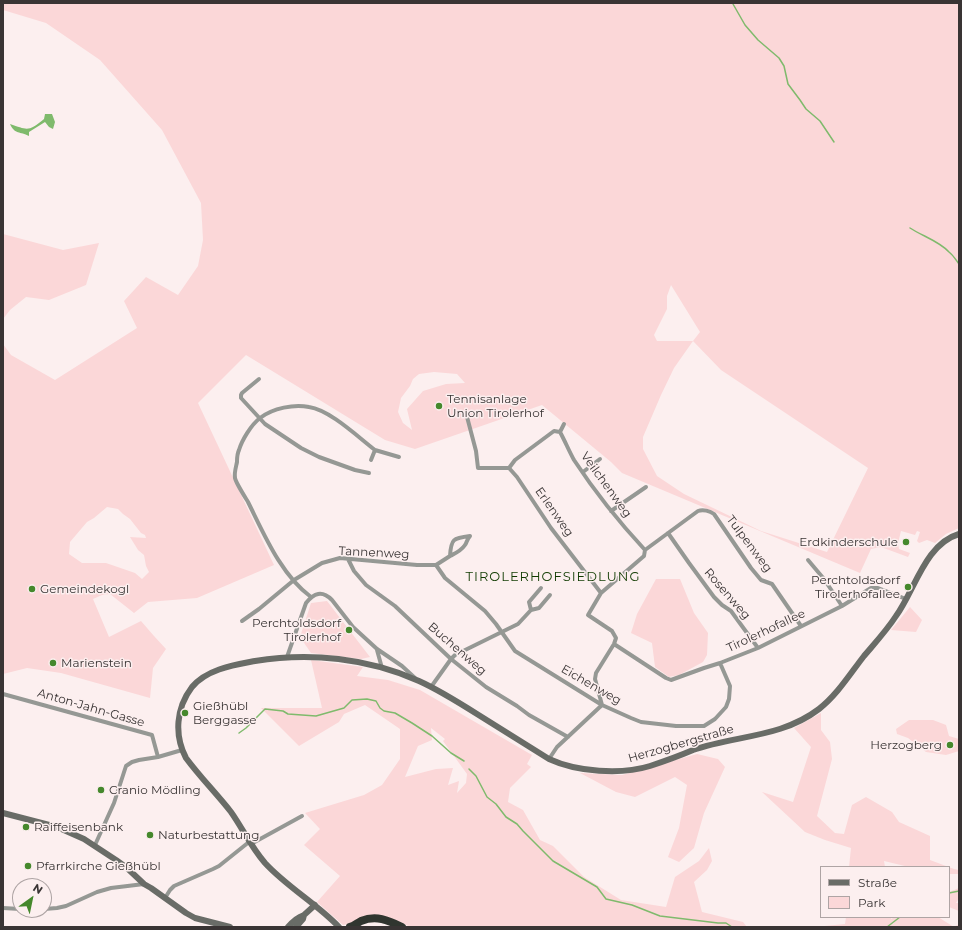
<!DOCTYPE html>
<meta charset="utf-8">
<style>
body{margin:0}
#map{position:relative;width:962px;height:930px;overflow:hidden;background:#fcefef;font-family:Montserrat,sans-serif}
canvas{display:block}
.frame{position:absolute;inset:0;border:4px solid #393434;pointer-events:none}
.legend{position:absolute;left:820px;top:866px;width:130px;height:52px;box-sizing:border-box;background:#fcefef;border:1px solid #aea4a4;margin:0;padding:5px 7px;list-style:none;font-size:12px;color:#393434}
.legend li{display:flex;align-items:center;gap:8px;height:20px}
.legend b{width:20px;border:1px solid #aea4a4}
.north{position:absolute;left:12px;top:878px;width:40px;height:40px;box-sizing:border-box;background:#fcefef;border:1px solid #aea4a4;border-radius:50%;rotate:33deg;font-size:11px;font-weight:700;line-height:16px;text-align:center;color:#393434}
.north::after{content:'';display:block;margin:auto;width:14px;height:18px;background:#45882c;clip-path:polygon(50% 0,100% 100%,50% 72%,0 100%)}
</style>
<div id="map">
<canvas width="962" height="930"></canvas>
<div class="frame"></div>
<ul class="legend">
<li><b style="height:5px;background:#696c67"></b>Straße</li>
<li><b style="height:11px;background:#fbd7d8"></b>Park</li>
</ul>
<div class="north">N</div>
</div>
<script>
const c = document.querySelector('canvas').getContext('2d');
c.lineJoin = 'round';
function fillPath(path, color) {
  c.fillStyle = color;
  c.fill(path, 'evenodd');
}
function strokePath(path, color, width, dash) {
  c.strokeStyle = color;
  c.lineWidth = width;
  c.lineCap = dash ? 'butt' : 'round';
  c.setLineDash(dash || []);
  c.stroke(path);
}
function drawText(font, color, halo, rows, align = 'center') {
  c.font = font + ' Montserrat,sans-serif';
  c.lineWidth = 3;
  c.setLineDash([]);
  c.textBaseline = 'middle';
  c.strokeStyle = halo;
  c.fillStyle = color;
  for (const [text, x, y, turn = 0] of rows) {
    c.save();
    c.translate(x, y);
    c.rotate((+turn || 0) * Math.PI / 180);
    c.textAlign = isNaN(turn) ? turn : align;
    if (halo) c.strokeText(text, 0, 0);
    c.fillText(text, 0, 0);
    c.restore();
  }
}
const green = new Path2D(`
 M3,3H959V528L946,534L935,543L927,540L919,543L917,541L920,532L917,531L915,535L901,531L898,543L899,549L910,553L908,557L881,547L871,549L860,573L622,473L611,462L542,405L415,449L385,440L246,355L198,403L274,565L197,598L148,602L134,613L110,594L102,595L93,599L109,637L141,621L154,636L166,649L153,668L150,698L61,673L27,668L3,674V594L4,591L3,589V344L11,355L55,380L137,328L124,301L146,277L178,295L198,266L203,240L201,203L162,130L100,60L46,23L3,10ZM671,285L700,332L693,341H657L654,335L667,309V296ZM693,341L721,370L868,468L827,552L761,531L684,494L657,476L643,449V437L661,395L674,368ZM434,372L457,374L465,383L446,384L423,391L407,409L412,430L403,423L398,412L401,398L410,386L413,379L419,374ZM107,507L118,509L123,514L130,519L141,533L145,535L146,538L130,537L138,550L144,555L146,566L149,572L142,579L135,573L106,563H82L69,554L70,542L87,522L94,518Z
 M3,234L63,250L99,243L86,285L49,300L26,297L10,310L3,319Z
 M656,579H680L694,613L708,633L707,655L703,662L679,675L669,677L655,667L652,643L631,633L637,614Z
 M327,601L370,657L361,659L311,653L300,637L311,603Z
 M910,607L922,620L916,632L891,630Z
 M311,660L363,667L357,676L388,680L420,690L532,755L527,764L531,767L510,788L508,802L523,810L540,840L553,846L584,877L621,900L666,907L675,877L699,861L709,848L712,861L707,870L694,882L702,912L743,922L747,927H410L398,921L353,923L343,925L317,902L340,876L304,845L320,829L305,813L364,795L382,785L400,759V729L365,705L344,714L339,722L299,746L261,708H322ZM431,728L445,739L443,741L467,774L466,783L457,793L459,781L448,785L453,768L436,769L405,777L418,746L432,740Z
 M821,713V730L830,742L832,759L817,816L835,833L844,834L852,805L866,797L892,812L899,822L930,836V860L954,869L959,870V874H949V867H909L884,861L885,867H849L851,848L825,840L805,832L762,792L793,802L811,747L794,728Z
 M909,720H933L946,725L949,736L959,739V751L946,755L926,752L908,738L897,734L896,729Z
 M697,754L718,759L725,767L704,813L694,848L679,862L668,857L679,828L687,785L675,777L635,797L616,792L580,773L622,775Z
 M959,888V898L956,903H959V911L949,907V892Z
 M846,917H891V919L895,917H938L954,927L959,924V927H814L845,924Z`);
const water = new Path2D(`
 M45,114H52L55,122L53,129L49,127L45,122L29,132V136C20,131 15,135 10,124C28,130 28,132 44,119Z`);
const stream = new Path2D(`
 M733,4L745,25L758,40L779,58L784,66L788,84L800,100L806,109L820,121L834,142
 M910,228C922,236 939,241 949,252C953,255 956,260 959,264
 M239,733L246,728L265,709L283,711L288,714L316,716L344,708L352,700L367,699L376,701L380,708L384,711L395,713L412,723L432,736L451,753L464,761
 M469,769L476,776L487,797L496,804L506,817L517,824L523,831L553,861L597,887L606,899L632,905L660,916L718,923H726L732,927
 M949,893L959,891
 M887,927L900,917`);
const street = new Path2D(`
 M259,379L242,393L241,395V398L265,424L301,448L319,457L355,470L369,473
 M466,413L476,451L478,468H509L517,477L551,528L601,593
 M560,432L564,424
 M375,450L399,457
 M509,468L515,460L554,431L560,432C565,441 569,451 574,460C595,492 619,522 645,550
 M583,472L600,459
 M611,511L646,487
 M668,533L689,563L714,597L722,605L731,611L758,648
 M450,556C456,553 461,551 465,545C467,542 467,539 470,536
 M348,559L354,571L366,585L395,606L451,659L486,687L517,706L529,715L568,737
 M808,560L824,579L842,606
 M436,565L445,578L485,611L496,624L515,651L602,705L631,718L641,722L676,726H704L715,719L726,707L729,699L730,686L720,663
 M311,597C281,575 264,534 248,502C245,497 236,483 235,478C234,473 236,467 237,462C237,459 237,454 239,450C242,440 251,425 260,418C273,408 294,404 309,407C330,410 358,437 375,450L371,460
 M531,610L539,608L550,595
 M242,621L259,609L294,580L322,563L340,558L417,565H436L450,556C451,539 453,538 470,536
 M614,644L666,678L671,680L704,668L720,663L758,648L842,606L871,588H878L906,599
 M377,650L382,668
 M287,657L306,603C314,593 322,590 332,600L353,627L377,649L402,666L415,678
 M431,687L451,659L455,655L518,624L531,610L529,602L541,588
 M3,694L152,735L158,757
 M549,759L557,747L602,705L595,679L596,673L614,644L616,638L612,631L588,615L601,593L644,556L645,550L698,511C703,509 710,511 714,514L751,568L761,580L772,584L801,626
 M251,844L302,816
 M95,845L114,803L126,766L132,762L139,760L158,757L182,750
 M165,898L170,890L174,886L213,869L219,866L249,842
 M3,908L20,909
 M44,909L57,908L66,906L97,892L111,888L144,884`);
const secondary = new Path2D(`
 M3,813L57,827L84,839L116,860L127,868L144,884L151,888L186,913L195,918L230,927
 M288,927C293,921 298,917 304,915
 M296,927L303,919L304,915L315,905
 M339,927C316,903 287,887 265,863C251,847 243,829 231,812C217,794 200,777 186,758C174,735 176,708 192,687C207,669 234,665 255,661C310,652 368,658 419,681C439,690 458,702 477,714C501,729 525,744 549,759C577,772 621,775 650,766C665,761 679,756 693,750C736,735 781,738 819,709C837,695 850,674 864,656C875,643 887,630 896,616C915,590 925,544 959,534`);
const highway = new Path2D(`
 M350,927C354,926 357,923 361,921C376,915 388,920 402,927`);
const markers = [
 [439,406,4,"#45882c"],
 [906,542,4,"#45882c"],
 [908,587,4,"#45882c"],
 [32,589,4,"#45882c"],
 [349,630,4,"#45882c"],
 [53,663,4,"#45882c"],
 [185,713,4,"#45882c"],
 [950,745,4,"#45882c"],
 [101,790,4,"#45882c"],
 [26,827,4,"#45882c"],
 [150,835,4,"#45882c"],
 [28,866,4,"#45882c"]
];
const poiNames = [
 ["Tennisanlage",447,399],
 ["Union Tirolerhof",447,413],
 ["Erdkinderschule",898,542,"right"],
 ["Perchtoldsdorf",900,580,"right"],
 ["Tirolerhofallee",900,594,"right"],
 ["Gemeindekogl",40,589],
 ["Perchtoldsdorf",341,623,"right"],
 ["Tirolerhof",341,637,"right"],
 ["Marienstein",61,663],
 ["Gießhübl",193,706],
 ["Berggasse",193,720],
 ["Herzogberg",942,745,"right"],
 ["Cranio Mödling",109,790],
 ["Raiffeisenbank",34,827],
 ["Naturbestattung",158,835],
 ["Pfarrkirche Gießhübl",36,866]
];
const streetNames = [
 ["Veilchenweg",606,485,54],
 ["Erlenweg",554,512,55],
 ["Tulpenweg",749,544,53],
 ["Tannenweg",374,553,3],
 ["Rosenweg",727,594,49],
 ["Tirolerhofallee",766,631,-25],
 ["Buchenweg",457,649,41],
 ["Eichenweg",591,685,30],
 ["Anton-Jahn-Gasse",91,708,16],
 ["Herzogbergstraße",681,744,-16]
];
const neighbourhoodNames = [
 ["TIROLERHOFSIEDLUNG",553,577]
];
fillPath(green, '#fbd7d8');
fillPath(water, '#7fba6c');
strokePath(stream, '#7fba6c', 1.5);
strokePath(street, '#959894', 4);
strokePath(secondary, '#696c67', 6);
strokePath(highway, '#30352f', 8);
for (const [x, y, r, color] of markers) {
  const dot = new Path2D();
  dot.arc(x, y, r, 0, 2 * Math.PI);
  c.fillStyle = color;
  c.fill(dot);
  strokePath(dot, '#fcefef', 1.5);
}
drawText('12px', '#393434', '#fcefef', poiNames, 'left');
drawText('12px', '#393434', '#fcefef', streetNames);
c.letterSpacing = '1px';
drawText('13px', '#103b00', '#fcefef', neighbourhoodNames);
c.letterSpacing = '0px';
</script>
